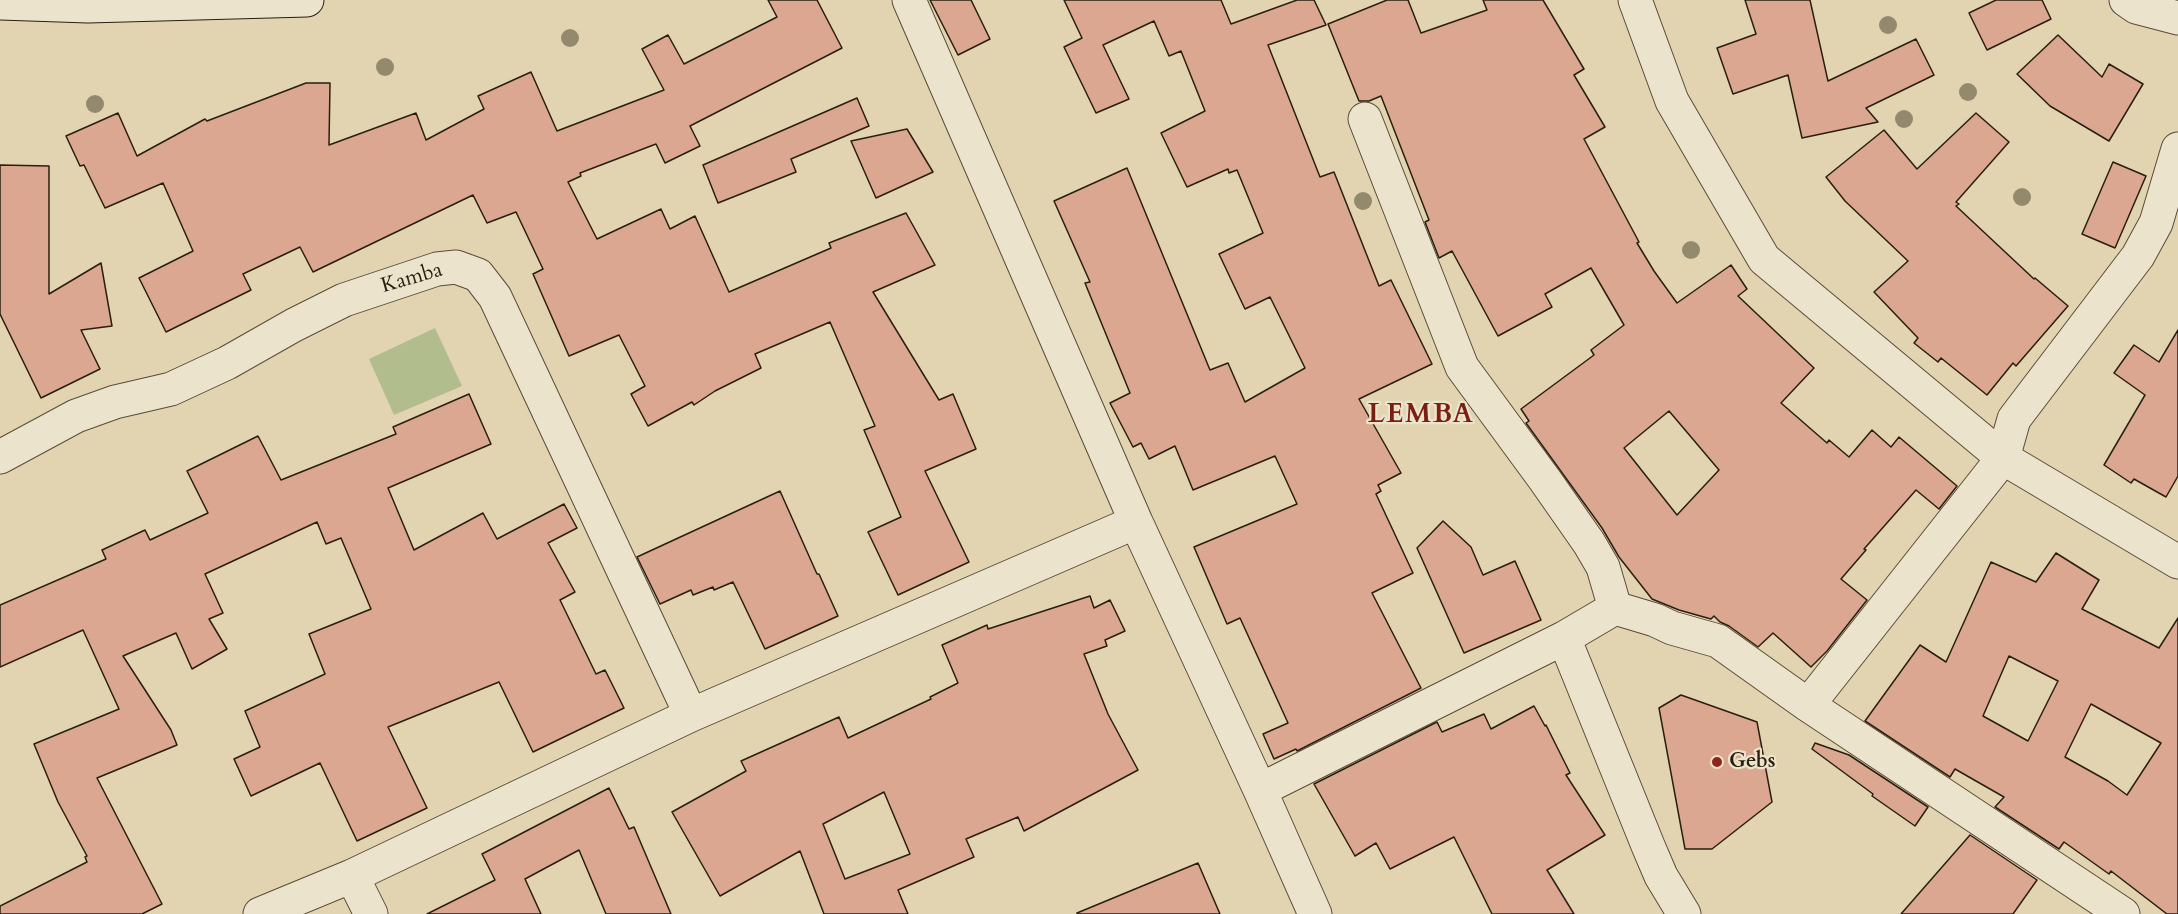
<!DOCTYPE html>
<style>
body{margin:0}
canvas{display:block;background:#e2d4b1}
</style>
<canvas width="2178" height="914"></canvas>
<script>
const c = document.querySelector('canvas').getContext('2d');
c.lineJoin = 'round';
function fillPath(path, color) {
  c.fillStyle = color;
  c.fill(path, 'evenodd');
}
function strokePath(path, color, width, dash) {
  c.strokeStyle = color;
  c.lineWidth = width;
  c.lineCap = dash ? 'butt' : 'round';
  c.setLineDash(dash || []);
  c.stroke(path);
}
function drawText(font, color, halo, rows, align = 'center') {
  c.font = font + ' Cardo,serif';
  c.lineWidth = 4.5;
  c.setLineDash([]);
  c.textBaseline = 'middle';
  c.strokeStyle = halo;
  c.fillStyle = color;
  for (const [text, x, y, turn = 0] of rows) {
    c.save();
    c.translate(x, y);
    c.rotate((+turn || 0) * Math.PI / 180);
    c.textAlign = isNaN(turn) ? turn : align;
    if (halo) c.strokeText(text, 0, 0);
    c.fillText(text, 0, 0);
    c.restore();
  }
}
const green = new Path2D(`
 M435,328L462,386L394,415L369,359Z`);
const building = new Path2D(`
 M768,0H817L842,48L690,126L700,146L665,163L656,144L580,173L581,176L568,182L597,239L661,209L670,229L695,216L729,292L831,248L829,243L906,213L935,265L873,292L939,400L953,394L976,449L925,471L969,562L898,595L868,532L901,517L864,430L875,426L830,322L755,354L761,368L715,391L694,405L692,402L648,426L631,394L645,386L619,335L569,356L533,274L543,269L516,212L487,223L473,195L313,272L300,247L243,274L251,290L166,332L139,278L193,251L163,183L105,208L84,165L80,166L66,136L118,113L137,156L205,119L207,121L306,83H330L329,145L416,113L426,140L484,109L478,96L531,72L557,131L664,90L642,49L668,35L684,64L777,17Z
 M930,0H971L990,39L958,55Z
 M1064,0H1221L1231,24L1297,0H1314L1326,25L1268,45L1320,177L1334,172L1379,286L1391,280L1432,364L1359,399L1401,473L1378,485L1381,491L1376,494L1413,573L1372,593L1421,688L1297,751L1296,749L1274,759L1263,734L1288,723L1240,618L1227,624L1194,547L1297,504L1275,456L1193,490L1175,446L1149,459L1141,443L1133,447L1110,403L1130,393L1085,283L1090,282L1054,201L1127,168L1210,370L1228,363L1245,402L1305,368L1270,297L1245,309L1219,254L1263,233L1237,170L1229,173L1228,169L1187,187L1161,133L1205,111L1181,51L1169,56L1154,21L1103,45L1129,99L1096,113L1064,47L1082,38Z
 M1387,0H1408L1421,33L1487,10L1483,0H1543L1584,69L1574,75L1605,127L1584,139L1639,242L1637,243L1654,271L1677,303L1731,265L1747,289L1738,296L1814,368L1781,403L1827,443L1829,440L1849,457L1872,430L1891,447L1899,437L1957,486L1939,509L1916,490L1864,549L1866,550L1841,579L1867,600L1827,651L1811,667L1773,633L1758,647L1729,626L1720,622L1714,616L1711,619L1679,610L1652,599L1619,557L1602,528L1526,423L1529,421L1521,409L1594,355L1591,350L1624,325L1591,268L1545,294L1552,307L1498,336L1452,251L1439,258L1425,222L1429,220L1381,96L1369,101H1359L1328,24ZM1669,411L1719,470L1677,515L1624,448Z
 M1745,0H1810L1828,81L1916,39L1934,75L1866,108L1878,122L1802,138L1788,75L1733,94L1717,48L1756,34Z
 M1996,0H2042L2051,19L1987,50L1969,13Z
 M2058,35L2102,77L2109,64L2143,84L2109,141L2050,106L2017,74Z
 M857,98L869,126L791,159L796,172L718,203L703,165Z
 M1976,113L2009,142L1956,202L1959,204L1956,206L2034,279L2035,278L2068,306L2016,366L2013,363L1987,395L1941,358L1938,362L1914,343L1918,338L1874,292L1908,261L1845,201L1826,177L1884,130L1917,169Z
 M907,129L933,172L876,198L851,141Z
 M2113,162L2146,176L2115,248L2082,234Z
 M0,165L49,166V294L101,263L112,326L81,330L100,369L41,398L0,314Z
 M2178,330V476L2166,497L2134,479L2131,483L2104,465L2145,395L2114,373L2134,345L2159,362Z
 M469,394L491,444L388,488L414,550L483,513L497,539L564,504L577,528L548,543L575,592L560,600L596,674L605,670L624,708L533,752L499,682L388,727L427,808L357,841L320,763L251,796L234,759L260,747L245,711L325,674L309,634L371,609L341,538L326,544L317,522L205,574L223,613L209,619L227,649L192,669L176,633L123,656L171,730L177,745L97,778L162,904L142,914H0V906L87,862L85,857L87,856L58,802L34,744L119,709L83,630L0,667V605L106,559L102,550L145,530L150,540L208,513L187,471L258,436L281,480L396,434L393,427Z
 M780,491L817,574H819L838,616L765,649L733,582L714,590L713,587L693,595L691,590L660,604L637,557Z
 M1443,521L1471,547L1483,575L1515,561L1541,620L1464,653L1417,548Z
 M2056,553L2099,580L2082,609L2159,648L2178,618V914H2167L2111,871L2109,874L2064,842L2059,849L1995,807L2004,797L1955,769L1950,777L1865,721L1920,645L1946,662L1991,562L2036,582ZM2009,656L2058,681L2028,741L1983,716ZM2091,704L2161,743L2127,795L2108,781L2065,757Z
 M1090,596L1094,608L1110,600L1125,631L1105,640L1107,646L1084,654L1108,714L1138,770L1024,831L1018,817L966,839L974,857L898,890L908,914H824L800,851L720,896L672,812L746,771L741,761L839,717L848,738L931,699L930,697L958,683L942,645L987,625L988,629ZM884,792L910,854L845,879L823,824Z
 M1681,695L1757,722L1772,802L1712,849H1685L1659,708Z
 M1534,706L1545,726L1546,725L1570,773L1566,775L1605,835L1547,870L1574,914H1492L1454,837L1390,869L1376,843L1355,856L1314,784L1437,722L1442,732L1484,714L1491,729Z
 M1815,743L1849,755L1928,807L1915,826L1872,796L1873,794L1812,749Z
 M609,788L629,829L634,827L671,914H606L579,850L525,879L541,914H427L495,880L482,854Z
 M1970,835L2037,880L2013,914H1901Z
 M1198,863L1220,914H1077V913Z`);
const street = new Path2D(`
 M909,0L1136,522L1260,790L1315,914
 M1635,0L1672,101L1764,259L2003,458L2178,562
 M2126,0L2136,7L2178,18
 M1365,119L1462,367L1545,480L1589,543L1603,567L1615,608L1564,638L1649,848L1661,876L1684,914
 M0,457L76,416L115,402L171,389L227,363L294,325L344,300L437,269L456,267L478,275L495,297L691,715
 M1615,608L1655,620L1672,628L1718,641L1808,705L2123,914
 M1808,705L2003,458L2014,419L2138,256L2156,223L2178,149
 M1260,790L1564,638
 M352,876L371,914
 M260,914L352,876L691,715L1136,522`);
const secondary = new Path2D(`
 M0,3L88,6L307,0`);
const trees = [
 [1888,25],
 [570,38],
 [385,67],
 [1968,92],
 [95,104],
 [1904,119],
 [2022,197],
 [1363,201],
 [1691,250]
];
const markers = [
 [1717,762,6,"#8f2418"]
];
const streetNames = [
 ["Kamba",412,279,-16]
];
const poiNames = [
 ["Gebs",1729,762]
];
const districtNames = [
 ["LEMBA",1421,416]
];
fillPath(green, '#b1bd8d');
fillPath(building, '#dba791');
strokePath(building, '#2a1f0f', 1.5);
strokePath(street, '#584c38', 35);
strokePath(secondary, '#2a1f0f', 35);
strokePath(street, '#ece3cc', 33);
strokePath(secondary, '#ece3cc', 33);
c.fillStyle = '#938a6d';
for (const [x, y] of trees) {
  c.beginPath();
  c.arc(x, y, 9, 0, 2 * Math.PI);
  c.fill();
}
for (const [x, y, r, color] of markers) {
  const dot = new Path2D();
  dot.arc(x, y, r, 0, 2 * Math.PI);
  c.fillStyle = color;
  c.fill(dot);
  strokePath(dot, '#ece3cc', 2);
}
drawText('21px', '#2a1f0f', '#ece3cc', streetNames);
drawText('bold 21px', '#2a1f0f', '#ece3cc', poiNames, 'left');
c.letterSpacing = '1.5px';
drawText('bold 27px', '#7a1f14', '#ece3cc', districtNames);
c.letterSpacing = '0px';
</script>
